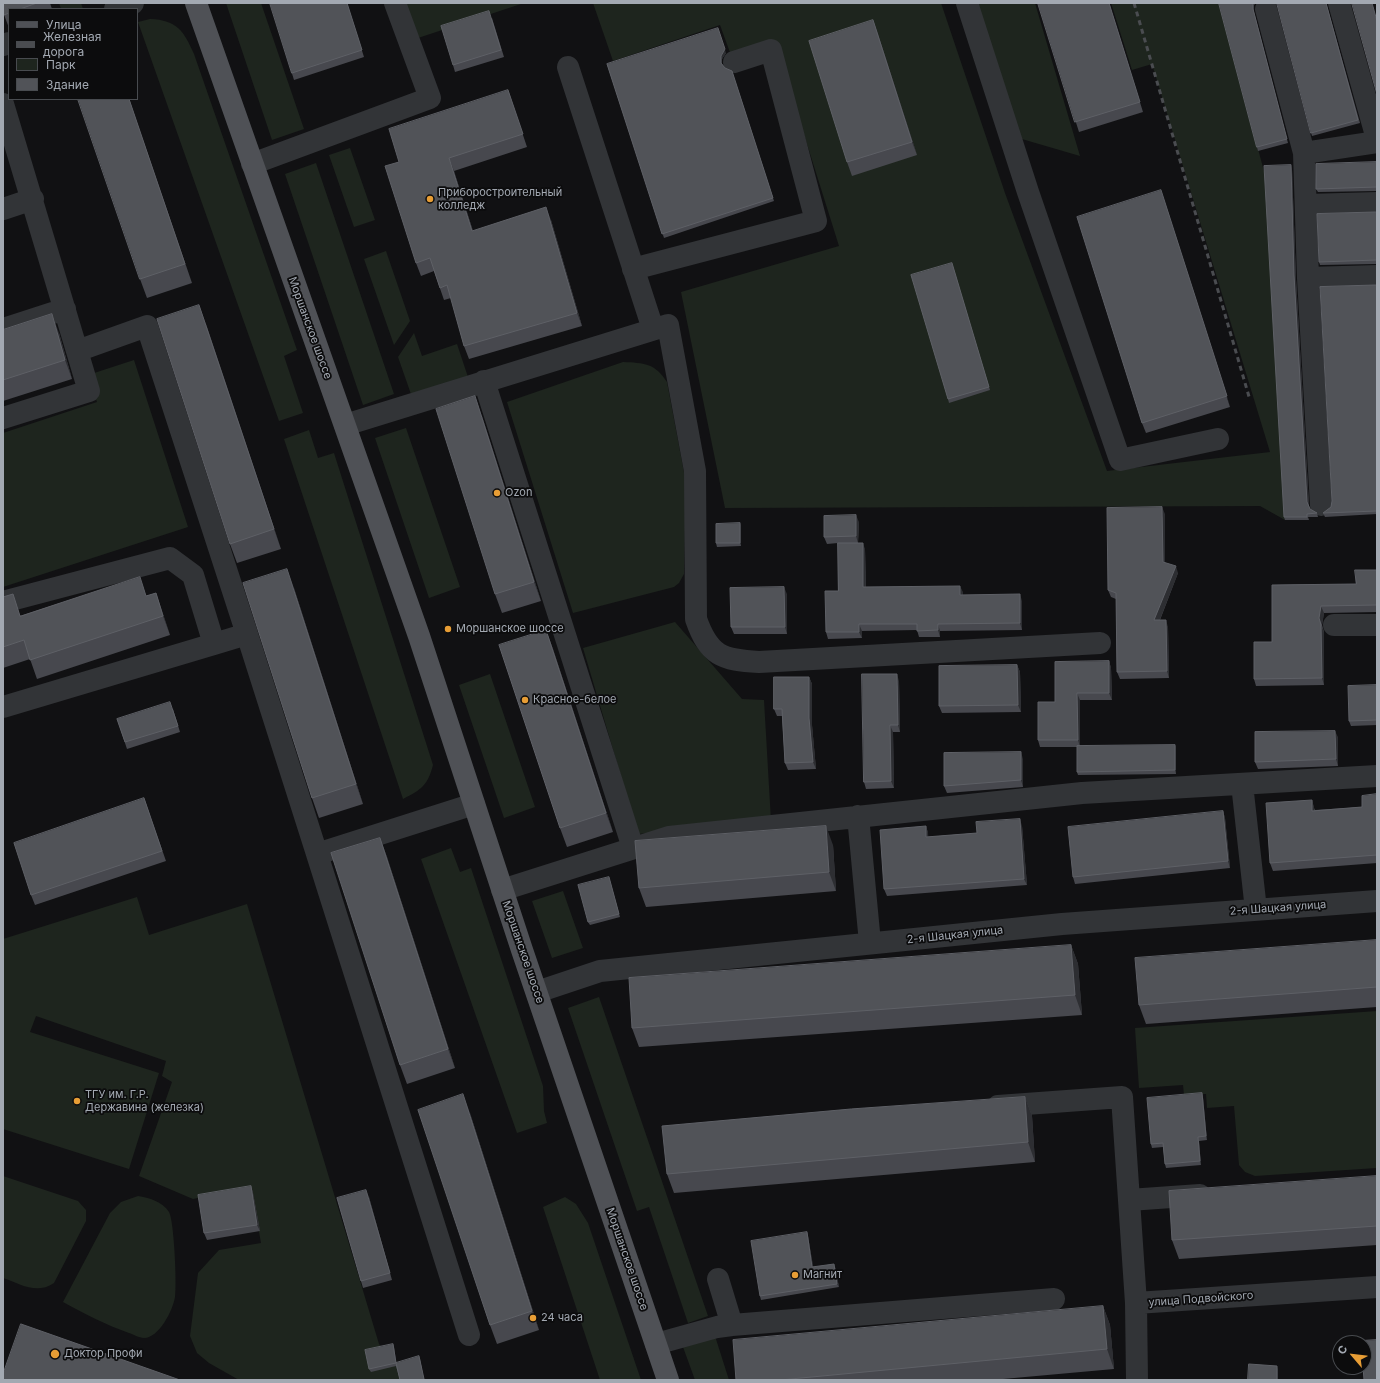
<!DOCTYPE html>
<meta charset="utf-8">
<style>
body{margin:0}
#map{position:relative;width:1380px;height:1383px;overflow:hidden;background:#111113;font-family:Inter,sans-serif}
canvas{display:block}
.frame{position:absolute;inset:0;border:4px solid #a3a9b2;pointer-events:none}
.legend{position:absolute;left:8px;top:8px;width:130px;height:92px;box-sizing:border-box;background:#0c0c0d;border:1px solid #484b4f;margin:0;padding:5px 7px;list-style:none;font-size:12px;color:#a3a9b2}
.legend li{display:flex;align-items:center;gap:8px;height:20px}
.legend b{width:20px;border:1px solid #484b4f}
.north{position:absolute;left:1332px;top:1335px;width:40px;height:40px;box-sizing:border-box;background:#0c0c0d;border:1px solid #484b4f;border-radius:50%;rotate:298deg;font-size:11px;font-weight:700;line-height:16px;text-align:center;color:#a3a9b2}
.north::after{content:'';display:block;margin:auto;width:14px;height:18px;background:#e79d35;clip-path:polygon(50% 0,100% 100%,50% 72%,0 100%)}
</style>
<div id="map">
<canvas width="1380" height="1383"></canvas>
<div class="frame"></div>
<ul class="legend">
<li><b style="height:5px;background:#4f5156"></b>Улица</li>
<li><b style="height:5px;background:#4a4c50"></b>Железная дорога</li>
<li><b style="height:11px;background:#1e251e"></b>Парк</li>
<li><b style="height:11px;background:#515358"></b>Здание</li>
</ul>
<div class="north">С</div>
</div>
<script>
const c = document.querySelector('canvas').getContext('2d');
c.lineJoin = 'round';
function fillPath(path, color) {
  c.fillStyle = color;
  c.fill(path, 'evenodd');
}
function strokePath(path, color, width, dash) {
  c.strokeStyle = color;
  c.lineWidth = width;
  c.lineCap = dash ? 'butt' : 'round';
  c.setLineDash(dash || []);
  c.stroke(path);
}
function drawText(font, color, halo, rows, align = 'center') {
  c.font = font + ' Inter,sans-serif';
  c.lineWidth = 3.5;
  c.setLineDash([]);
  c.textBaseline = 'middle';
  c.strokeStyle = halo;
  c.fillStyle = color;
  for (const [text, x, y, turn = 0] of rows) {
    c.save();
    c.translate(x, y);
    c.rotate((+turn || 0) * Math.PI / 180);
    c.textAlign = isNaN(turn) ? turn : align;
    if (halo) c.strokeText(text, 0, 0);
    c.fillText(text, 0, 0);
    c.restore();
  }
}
const green = new Path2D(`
 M59,3H81L83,9H61Z
 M226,3H261L304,129L272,140Z
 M406,3H524L418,38Z
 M593,3H941L1005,193L1107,471L1270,452L1152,64L1132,70L1111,3H1219L1265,175L1285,520L1260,506L725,508L681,292L839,246L775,42L732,58L720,25L613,61Z
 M972,3H1035L1080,156L1015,137Z
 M150,19C177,20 184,31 194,54L297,350L284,356L303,413L279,421L138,22Z
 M350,148L375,220L354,227L329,155Z
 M316,163L394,394L363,405L285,174Z
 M386,251L410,321L394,345L364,259Z
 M414,333L422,356L457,344L468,377L412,397L398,357Z
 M134,360L188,527L3,587V433L97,402L88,375Z
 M623,362C644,363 655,363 667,382L686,483L684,574L679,583L674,587L573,613L507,402Z
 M406,428L460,587L429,598L375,438Z
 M309,430L318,458L334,453L433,765C428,785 421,790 403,799L284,439Z
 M675,622L742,699L764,700L771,821L638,834L583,648Z
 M490,674L535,807L504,818L459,685Z
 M451,848L460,872L471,868L543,1086L544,1111L547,1123L517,1133L421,859Z
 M563,891L583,948L552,958L532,901Z
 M137,897L149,935L247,904L379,1344L411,1380H239L209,1363L197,1353L190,1336L198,1273L219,1250L261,1243L251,1187L193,1199L139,1176L172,1082L162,1076L166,1061L36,1016L30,1032L159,1073L129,1169L3,1129V939Z
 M599,997L708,1316L688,1323L649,1207L637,1211L568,1008Z
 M1377,1011V1168L1255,1176L1245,1172L1239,1165L1234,1106L1207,1108L1206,1094L1184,1095L1183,1085L1139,1088L1135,1028Z
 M3,1176L78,1201L86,1210V1221L54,1283C36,1295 21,1284 3,1278Z
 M138,1196C149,1198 162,1201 169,1212C174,1220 177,1285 175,1297C173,1310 159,1338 144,1338C139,1338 133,1334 129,1333C106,1325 85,1314 63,1302L110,1213L121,1202Z
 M565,1197L576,1204L588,1223L641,1380H600L543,1207Z
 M715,1336L729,1380H695L683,1347Z`);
const minor = new Path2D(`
 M967,3L1028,192L1120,460L1218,439
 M1339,3L1377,139
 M115,9L133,3
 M1266,9L1304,153L1308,278
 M3,45L9,43
 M568,67L653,329
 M3,104L89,391L3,418
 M1304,153L1377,142
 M252,164L430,98L395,3
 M1307,205L1377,203
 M3,209L33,199
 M633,269L816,221L771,50L734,62
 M3,329L65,309
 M77,351L147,326L247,634
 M484,381L633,848
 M345,425L668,325L695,471L696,619C709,656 722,660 759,662L1100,643
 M1321,505L1308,278L1377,276
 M3,602L170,558L193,575L214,644L247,634L317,854
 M1334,625H1377
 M3,707L214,644
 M1242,784L1256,910
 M858,816L870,943
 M502,890L669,837L1082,793L1377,776
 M537,992L600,971L1062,924L1377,901
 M998,1106L1122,1097L1136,1303L1377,1287
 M1129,1200L1200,1195
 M718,1279L732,1325
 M1136,1303L1137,1380
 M469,1335L317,854L474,804
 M656,1344L717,1327L732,1325L1054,1299`);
const major = new Path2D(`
 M196,3L419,636L522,950L668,1380`);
const rail = new Path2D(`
 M1134,3L1250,400`);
const wall = new Path2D(`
 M3,3H50L52,9H9V28L3,12Z
 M270,3H347L364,57L294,80Z
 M1038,3H1109L1143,112L1079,132Z
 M1219,3H1256L1254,5V12L1288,143L1258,151Z
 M1277,3H1327V6L1360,123L1312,136Z
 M492,18L504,57L455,72L453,65Z
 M873,20L878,34L917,155L852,176L847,162Z
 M726,53L722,59V64L725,68L732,71L774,201L664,238L607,64Z
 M508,90L527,147L454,171L473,231L551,220L582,326L469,359L464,346L451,298L444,300L434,271L421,276L416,263L399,162Z
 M129,99L192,283L147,298L140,279Z
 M1377,162V191L1318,192L1316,189Z
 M1292,169L1296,279L1309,506L1310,509L1317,513L1318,517H1308L1309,520H1285L1284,517Z
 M1164,200L1230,407L1146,433L1142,423Z
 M1377,212V264L1320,265L1319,262Z
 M953,267L990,390L949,403L948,399Z
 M1377,285V514L1325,517L1323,513L1331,507Z
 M206,324L281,549L237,563L230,544Z
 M3,330L59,333L72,379L3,401Z
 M482,416L541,601L502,613L495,594Z
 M1165,514V563L1178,573L1160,620L1168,627L1169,678L1120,679L1117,672L1116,599L1111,597L1108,590Z
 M859,522L858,543L865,549L866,587L963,592V595L1022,601V630L940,631V637H919L917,630L862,631V638L828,639L826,632L838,591V543L827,544L824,537Z
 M740,523L741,527V546L717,547L716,543Z
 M1377,570V612L1324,613L1322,625L1324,632V685L1256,686L1254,679L1272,642V585L1356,584Z
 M294,588L363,804L319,818L312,798Z
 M156,593L170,635L37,679L30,659L3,668V597L21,616L146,596Z
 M787,594V634H734L731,627Z
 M546,630L553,649L613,832L567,847L560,828Z
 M1109,661L1111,668L1112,700H1080V746L1175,745L1176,748V774L1078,775L1077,772V747H1040L1038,740L1055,702Z
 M1017,665L1020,672L1021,712L942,713L939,706Z
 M809,677L812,684V725L816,769L788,770L785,763L782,716H777L774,709Z
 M899,681L900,732H893L894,788L866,789L864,782Z
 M1377,685V725L1351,726L1349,721Z
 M173,709L180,732L127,749L117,719Z
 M1338,737V766L1258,769L1255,762Z
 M1023,759V787L947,793L944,786Z
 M1377,794V863L1273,871L1270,863L1312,800L1314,808L1315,810L1362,807Z
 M144,798L166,861L35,905L31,895Z
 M1223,811L1225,818L1230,868L1075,884L1073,877Z
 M926,826L928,833V837L977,833L1022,826L1027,885L887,896L884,889Z
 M380,838L387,857L455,1068L407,1084L400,1065Z
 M833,845L836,891L646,907L639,888Z
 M609,877L620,917L590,925L588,922Z
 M1377,940V1007L1146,1024L1139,1005Z
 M1071,945L1078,964L1082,1015L639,1047L632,1028Z
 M1202,1093L1203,1097L1207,1140L1199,1141L1201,1165L1166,1168L1165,1164L1163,1147L1152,1148L1151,1144Z
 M1025,1097L1032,1116L1035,1162L674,1193L667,1174Z
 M470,1113L539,1330L497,1344L490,1325Z
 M1377,1176V1245L1179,1259L1172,1240Z
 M251,1186L253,1193L260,1231L207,1240L204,1233Z
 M369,1197L392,1280L363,1288L361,1281Z
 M807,1232L808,1236L813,1267H835L839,1287L761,1300L760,1296Z
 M1103,1306L1110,1325L1114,1369L992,1380H736Z
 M393,1344L394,1347L396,1363L420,1359L424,1380H400L396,1366L371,1372L369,1369Z`);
const shadedWall = new Path2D(`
 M1253,3H1256L1254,5V12L1288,143L1253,9Z
 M873,20L878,34L917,155L912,142Z
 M718,28L726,53L722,59V66L721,63Z
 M449,158L454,171L477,244L472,231Z
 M1291,165L1292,169L1296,279L1309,506L1307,502L1294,275Z
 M1161,190L1164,200L1230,407L1227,396Z
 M546,207L551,220L582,326L577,313Z
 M199,305L206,324L281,549L274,529Z
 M52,314L59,333L72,379L65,360Z
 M475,396L482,416L541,601L534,582Z
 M1162,507L1165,514V569L1163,562Z
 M856,515L859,522L858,543L856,536Z
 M740,523L741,527V546L740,543Z
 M863,543L865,549L866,594L863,587Z
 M1176,566L1178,573L1157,627L1154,620Z
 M287,569L294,588L363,804L356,784Z
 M960,586L963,592V601L960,595Z
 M784,587L787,594V634L785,627Z
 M156,593L170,635L163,616Z
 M1020,594L1022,601V630L1020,623Z
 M1321,606L1324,613L1322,625L1319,618Z
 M1166,620L1168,627L1169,678L1167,671Z
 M859,624L862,631V638L859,632Z
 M938,624L940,631V637L938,630Z
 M1321,625L1324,632V685L1322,678Z
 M546,630L553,649L613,832L606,813Z
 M1109,661L1111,668L1112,700L1109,693Z
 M1017,665L1020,672L1021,712L1018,705Z
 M897,674L899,681L900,732L898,725Z
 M809,677L812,684V725L816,769L813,762L809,718Z
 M1077,693L1080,700V747L1078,740Z
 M890,725L893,732L894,788L891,781Z
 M1335,731L1338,737V766L1336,759Z
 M1175,745L1176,748V774L1175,770Z
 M1021,752L1023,759V787L1021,780Z
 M1312,800L1314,808L1315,819L1312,811Z
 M1223,811L1225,818L1230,868L1228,861Z
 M1020,819L1022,826L1027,885L1024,879Z
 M826,826L833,845L836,891L829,872Z
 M926,826L928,833L929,844L926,837Z
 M380,838L387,857L455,1068L448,1049Z
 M1071,945L1078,964L1082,1015L1075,995Z
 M1202,1093L1203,1097L1207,1140L1206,1136Z
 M463,1094L470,1113L539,1330L532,1311Z
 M1025,1097L1032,1116L1035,1162L1028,1142Z
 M1198,1137L1199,1141L1201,1165L1200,1161Z
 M251,1186L253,1193L260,1231L257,1225Z
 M366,1190L369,1197L392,1280L390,1273Z
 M807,1232L808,1236L814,1271L812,1267Z
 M834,1264L835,1267L839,1287L837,1284Z
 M1103,1306L1110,1325L1114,1369L1107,1349Z
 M393,1344L394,1347L397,1366L396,1363Z
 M1277,1366L1278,1369V1380H1277Z`);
const building = new Path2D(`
 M3,3H37L20,9H9V13L4,15L3,12Z
 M270,3H347L362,50L292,73Z
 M1038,3H1109L1140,102L1075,122Z
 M1219,3H1253V9L1287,139L1257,147Z
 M1277,3H1326L1358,120L1311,133Z
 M1352,3H1372L1377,21V94Z
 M489,11L501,50L453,65L441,26Z
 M873,20L912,142L847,162L809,41Z
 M718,28L725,49L721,56V63L725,68L732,71L773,198L662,234L607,64Z
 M508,90L523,134L449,158L472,231L546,207L577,313L464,346L447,285L440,288L430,258L416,263L385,166L399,162L389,129Z
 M78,99H129L185,264L140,279Z
 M1377,162V187L1316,189V164Z
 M1291,165L1294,275L1307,502L1310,509L1317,513L1307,514V517H1284L1264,166Z
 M1161,190L1227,396L1142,423L1077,217Z
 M1376,212H1377V260L1319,262L1317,214Z
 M952,263L989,387L948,399L911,275Z
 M1376,285H1377V511L1323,513L1331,507L1332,501L1320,287Z
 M199,305L274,529L230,544L157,319Z
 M52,314L65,360L3,380V330Z
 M475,396L534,582L495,594L436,409Z
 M1162,507L1163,562L1176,566L1154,620H1166L1167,671L1117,672L1116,593L1108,590L1107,508Z
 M856,515V536L824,537V516Z
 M740,523V543H716V524Z
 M838,543H863V587L960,586V595L1020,594V623L938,624V630L917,631V624H859V632H826L825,591H838Z
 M287,569L356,784L312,798L243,583Z
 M1355,570H1377V605L1321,606L1319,618L1321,625L1322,678L1254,679V642H1272V585L1356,584Z
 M140,577L146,596L156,593L163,616L30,660L24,640L3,647V597L13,594L20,616Z
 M784,587L785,627H731L730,588Z
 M546,630L606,813L560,828L499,645Z
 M1109,661V693H1077L1078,740H1038V702H1055V662Z
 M1017,665L1018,705L939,706V666Z
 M862,674H897L898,725H890L891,781L864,782Z
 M774,677H809V718L813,762L785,763L782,709H774Z
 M1377,685V720L1349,721L1348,686Z
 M170,702L178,726L125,742L117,719Z
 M1335,731L1336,759L1255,762V732Z
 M1175,745V770L1077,772V746Z
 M1021,752V780L944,786V753Z
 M1377,794V855L1270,863L1266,803L1312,800V811L1362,807V796Z
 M144,798L162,851L31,895L14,843Z
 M1223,811L1228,861L1073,877L1068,827Z
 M1020,819L1024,879L884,889L880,830L926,826V837L977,833L976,822Z
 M826,826L829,872L639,888L635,841Z
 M380,838L448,1049L400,1065L331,853Z
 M609,877L619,914L588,922L578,885Z
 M1377,940V987L1139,1005L1135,958Z
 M1071,945L1075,995L632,1028L629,978Z
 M1202,1093L1206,1136L1198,1137L1200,1161L1165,1164L1163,1143L1151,1144L1147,1098Z
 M463,1094L532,1311L490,1325L418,1110Z
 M1025,1097L1028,1142L667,1174L662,1126L851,1109Z
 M1377,1176V1226L1172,1240L1169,1191Z
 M251,1186L257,1225L204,1233L198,1195Z
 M366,1190L390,1273L361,1281L337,1198Z
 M807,1232L812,1267L834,1264L837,1284L760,1296L751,1241Z
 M1103,1306L1107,1349L780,1380H736L733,1340Z
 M21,1324L180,1380H3V1374Z
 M1377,1340V1380H1364L1363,1367H1364V1343H1362L1361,1341Z
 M393,1344L396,1363L369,1369L365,1350Z
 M419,1356L424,1379L420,1380H400L396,1363Z
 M1249,1364L1277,1366V1380H1248Z`);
const markers = [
 [430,199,4,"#e79d35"],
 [497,493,4,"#e79d35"],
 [448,629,4,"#e79d35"],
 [525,700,4,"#e79d35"],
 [77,1101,4,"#e79d35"],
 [795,1275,4,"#e79d35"],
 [533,1318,4,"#e79d35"],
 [55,1354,5,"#e79d35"]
];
const poiNames = [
 ["Приборостроительный",438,193],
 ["колледж",438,206],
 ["Ozon",505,493],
 ["Моршанское шоссе",456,629],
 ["Красное-белое",533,700],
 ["ТГУ им. Г.Р.",85,1095],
 ["Державина (железка)",85,1108],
 ["Магнит",803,1275],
 ["24 часа",541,1318],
 ["Доктор Профи",64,1354]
];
const streetNames = [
 ["Моршанское шоссе",310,328,70],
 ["2-я Шацкая улица",1278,908,-4],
 ["2-я Шацкая улица",955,935,-6],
 ["Моршанское шоссе",523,952,71],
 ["Моршанское шоссе",627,1259,71],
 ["улица Подвойского",1201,1299,-4]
];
fillPath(green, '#1e251e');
strokePath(minor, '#323437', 22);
strokePath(major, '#4f5156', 22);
strokePath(rail, '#4a4c50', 3, [5, 4]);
fillPath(wall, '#47484e');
fillPath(shadedWall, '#2d2e32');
fillPath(building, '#515358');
strokePath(building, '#5e6066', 1);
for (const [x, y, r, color] of markers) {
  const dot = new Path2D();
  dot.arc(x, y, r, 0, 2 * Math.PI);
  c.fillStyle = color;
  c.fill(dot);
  strokePath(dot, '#0c0c0d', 1.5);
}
drawText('11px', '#a3a9b2', '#0c0c0d', poiNames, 'left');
drawText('11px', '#a3a9b2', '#0c0c0d', streetNames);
</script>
